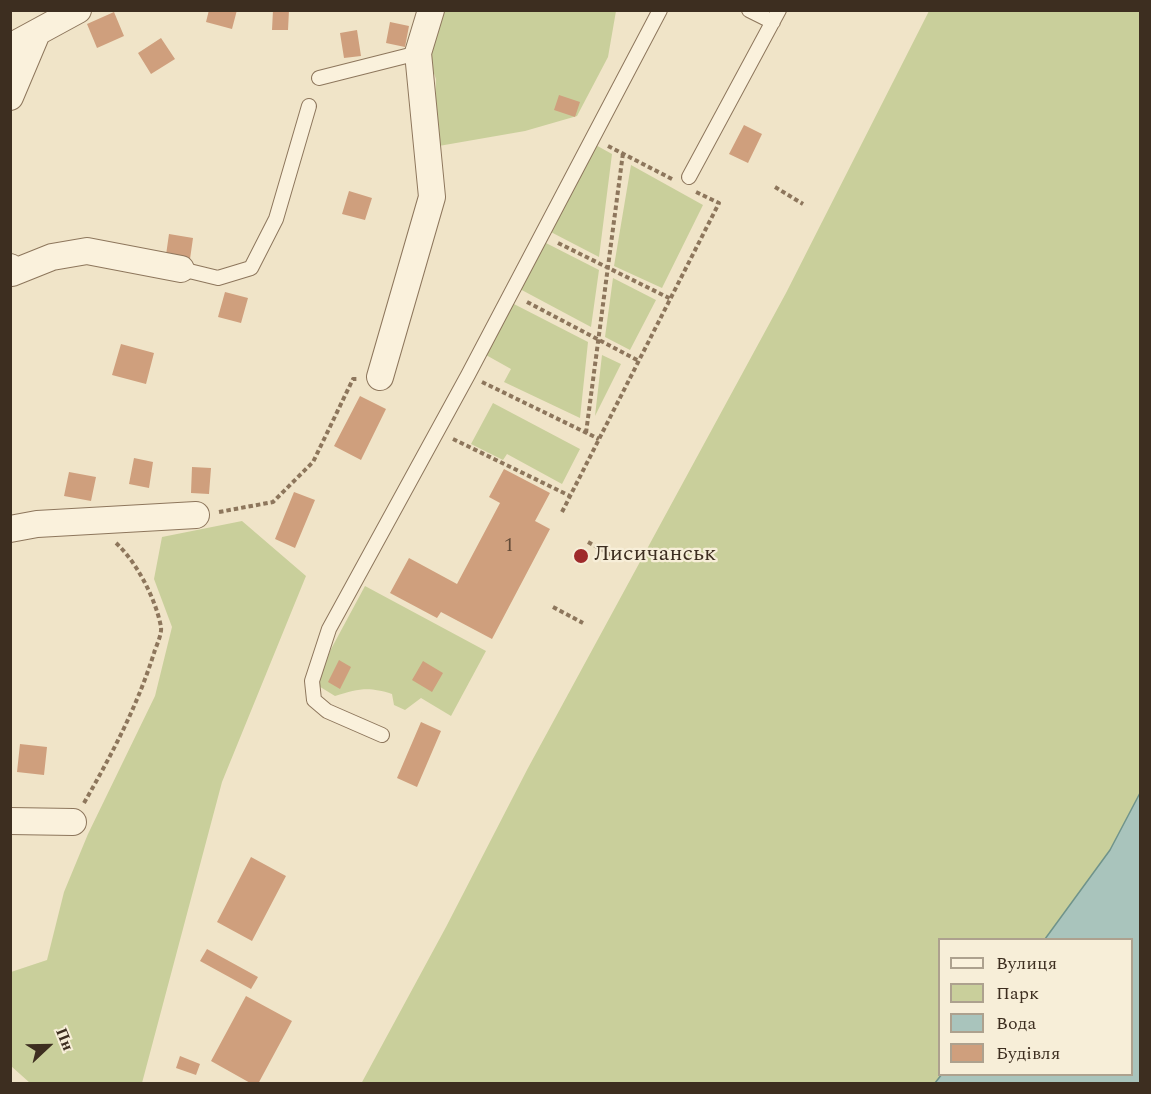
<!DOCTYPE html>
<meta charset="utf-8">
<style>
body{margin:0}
#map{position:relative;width:1151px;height:1094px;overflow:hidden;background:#f0e4c8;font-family:Spectral,serif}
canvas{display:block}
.frame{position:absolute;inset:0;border:12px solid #3d2e20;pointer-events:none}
.legend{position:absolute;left:938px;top:938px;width:195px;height:138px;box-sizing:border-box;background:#f7eed8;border:2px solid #ada18e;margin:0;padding:8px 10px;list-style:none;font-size:18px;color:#3d2e20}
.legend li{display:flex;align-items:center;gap:12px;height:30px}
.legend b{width:30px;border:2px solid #ada18e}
.north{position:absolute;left:18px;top:1016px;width:60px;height:60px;-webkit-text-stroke:4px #f7eed8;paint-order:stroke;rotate:68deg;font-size:16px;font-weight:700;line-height:24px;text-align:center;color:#3d2e20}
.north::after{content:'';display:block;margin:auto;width:21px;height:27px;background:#3d2e20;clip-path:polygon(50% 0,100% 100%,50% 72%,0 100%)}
</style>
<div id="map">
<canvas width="1151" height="1094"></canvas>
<div class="frame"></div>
<ul class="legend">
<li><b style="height:8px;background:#faf1dc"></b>Вулиця</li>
<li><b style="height:16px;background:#c9cf9b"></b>Парк</li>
<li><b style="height:16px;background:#a9c4bc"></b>Вода</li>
<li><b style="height:16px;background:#cf9f7d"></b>Будівля</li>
</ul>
<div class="north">Пн</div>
</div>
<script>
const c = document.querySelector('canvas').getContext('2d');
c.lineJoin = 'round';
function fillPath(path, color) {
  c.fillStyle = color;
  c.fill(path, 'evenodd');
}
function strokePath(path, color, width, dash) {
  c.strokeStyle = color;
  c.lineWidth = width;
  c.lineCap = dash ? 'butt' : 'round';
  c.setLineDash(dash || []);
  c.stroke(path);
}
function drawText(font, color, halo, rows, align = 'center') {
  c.font = font + ' Spectral,serif';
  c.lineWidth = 4.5;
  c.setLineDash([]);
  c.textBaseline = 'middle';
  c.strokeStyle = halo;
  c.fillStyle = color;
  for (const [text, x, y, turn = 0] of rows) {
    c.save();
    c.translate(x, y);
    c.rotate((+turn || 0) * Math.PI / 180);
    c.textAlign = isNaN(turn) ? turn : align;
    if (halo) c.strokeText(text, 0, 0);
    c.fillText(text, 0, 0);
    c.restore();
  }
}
const green = new Path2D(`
 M439,11H616L608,57L577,116L525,131L433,147L436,79L426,51Z
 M929,11H1140V793L1110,850L1045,939L940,940V1074L942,1075L935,1083L361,1084L446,927L528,768L786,293Z
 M592,143L612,154L599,257L547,230Z
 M631,165L703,205L662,288L614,266Z
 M544,242L599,270L591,327L518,288Z
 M613,278L656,300L630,350L605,337Z
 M512,303L588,342L580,418L504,382L511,369L486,355Z
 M602,355L621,364L595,416Z
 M493,403L580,449L562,484L507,454L503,460L471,444Z
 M242,521L306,576L222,782L142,1083H30L11,1066V972L47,960L64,892L88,834L155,696L172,627L154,579L162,537Z
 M365,586L486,651L451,716L421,698L405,710L394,705L392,694C368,686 358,689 335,696L317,685L330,651Z`);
const water = new Path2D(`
 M1140,793V1083H935L942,1074H1132V940L1045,939L1110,850Z`);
const building = new Path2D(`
 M209,10H237L232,29L206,22Z
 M273,10H289L288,30H272Z
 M114,12L124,36L97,48L87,24Z
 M390,22L409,26L405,47L386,43Z
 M357,30L361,56L344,58L340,33Z
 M161,38L175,59L151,74L138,53Z
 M559,95L580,102L575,117L554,110Z
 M744,125L762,134L748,163L729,154Z
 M349,191L372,198L365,220L342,214Z
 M169,234L193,238L189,266L165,262Z
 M225,292L248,298L241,323L218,317Z
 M121,344L154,353L146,384L112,375Z
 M360,396L386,409L361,460L334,446Z
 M134,458L153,462L149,488L129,484Z
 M192,467L211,468L209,494L191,493Z
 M504,469L550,493L535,521L550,529L492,639L441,612L437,618L390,593L409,558L457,584L500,503L489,497Z
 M69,472L96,477L91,501L64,496Z
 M294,492L315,500L295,548L275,539Z
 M339,660L351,667L340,689L328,682Z
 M423,661L443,673L432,692L412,680Z
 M421,722L441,731L417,787L397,778Z
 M20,744L47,747L44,775L17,772Z
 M251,857L286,876L252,941L217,922Z
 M207,949L258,977L251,989L200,961Z
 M246,996L292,1021L258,1084H252L211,1061Z
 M180,1056L200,1064L196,1075L176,1068Z`);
const path = new Path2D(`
 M608,146L674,180
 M775,187L803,204
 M558,243L671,299
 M527,302L639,361
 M482,382L599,439
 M586,433L623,153
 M453,439L570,496
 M219,512L273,502L313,462L353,379H358
 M562,512L719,203L696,192
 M588,542L617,558
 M553,607L583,623
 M84,803C112,754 137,707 154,653C156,646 162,635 161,627C156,600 137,562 116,543`);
const lane = new Path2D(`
 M749,10L773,22
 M319,78L418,53
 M689,177L779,10
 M181,269L218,278L251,268L276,219L309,106
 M382,735L327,711L314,700L312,681L329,629L468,375L660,10`);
const street = new Path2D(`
 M10,47L78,10
 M10,97L37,33
 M10,267L12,273L52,257L87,251L181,269
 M380,377L432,197L418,53L431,10
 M10,529L37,524L196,515
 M10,821L73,822`);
const markers = [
 [581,556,8,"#9e2a2b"]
];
const numberNames = [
 ["1",509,547]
];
const poiNames = [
 ["Лисичанськ",594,556]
];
fillPath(green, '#c9cf9b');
fillPath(water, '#a9c4bc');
strokePath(water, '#6f938a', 1.5);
fillPath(building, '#cf9f7d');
strokePath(lane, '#8d765c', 16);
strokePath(street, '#8d765c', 28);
strokePath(path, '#8d765c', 4, [4.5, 3]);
strokePath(lane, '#faf1dc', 14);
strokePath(street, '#faf1dc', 26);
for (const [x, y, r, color] of markers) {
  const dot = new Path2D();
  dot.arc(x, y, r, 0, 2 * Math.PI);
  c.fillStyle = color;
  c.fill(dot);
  strokePath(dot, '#f7eed8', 2);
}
drawText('20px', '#624a37', null, numberNames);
drawText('22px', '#3d2e20', '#f7eed8', poiNames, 'left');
</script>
